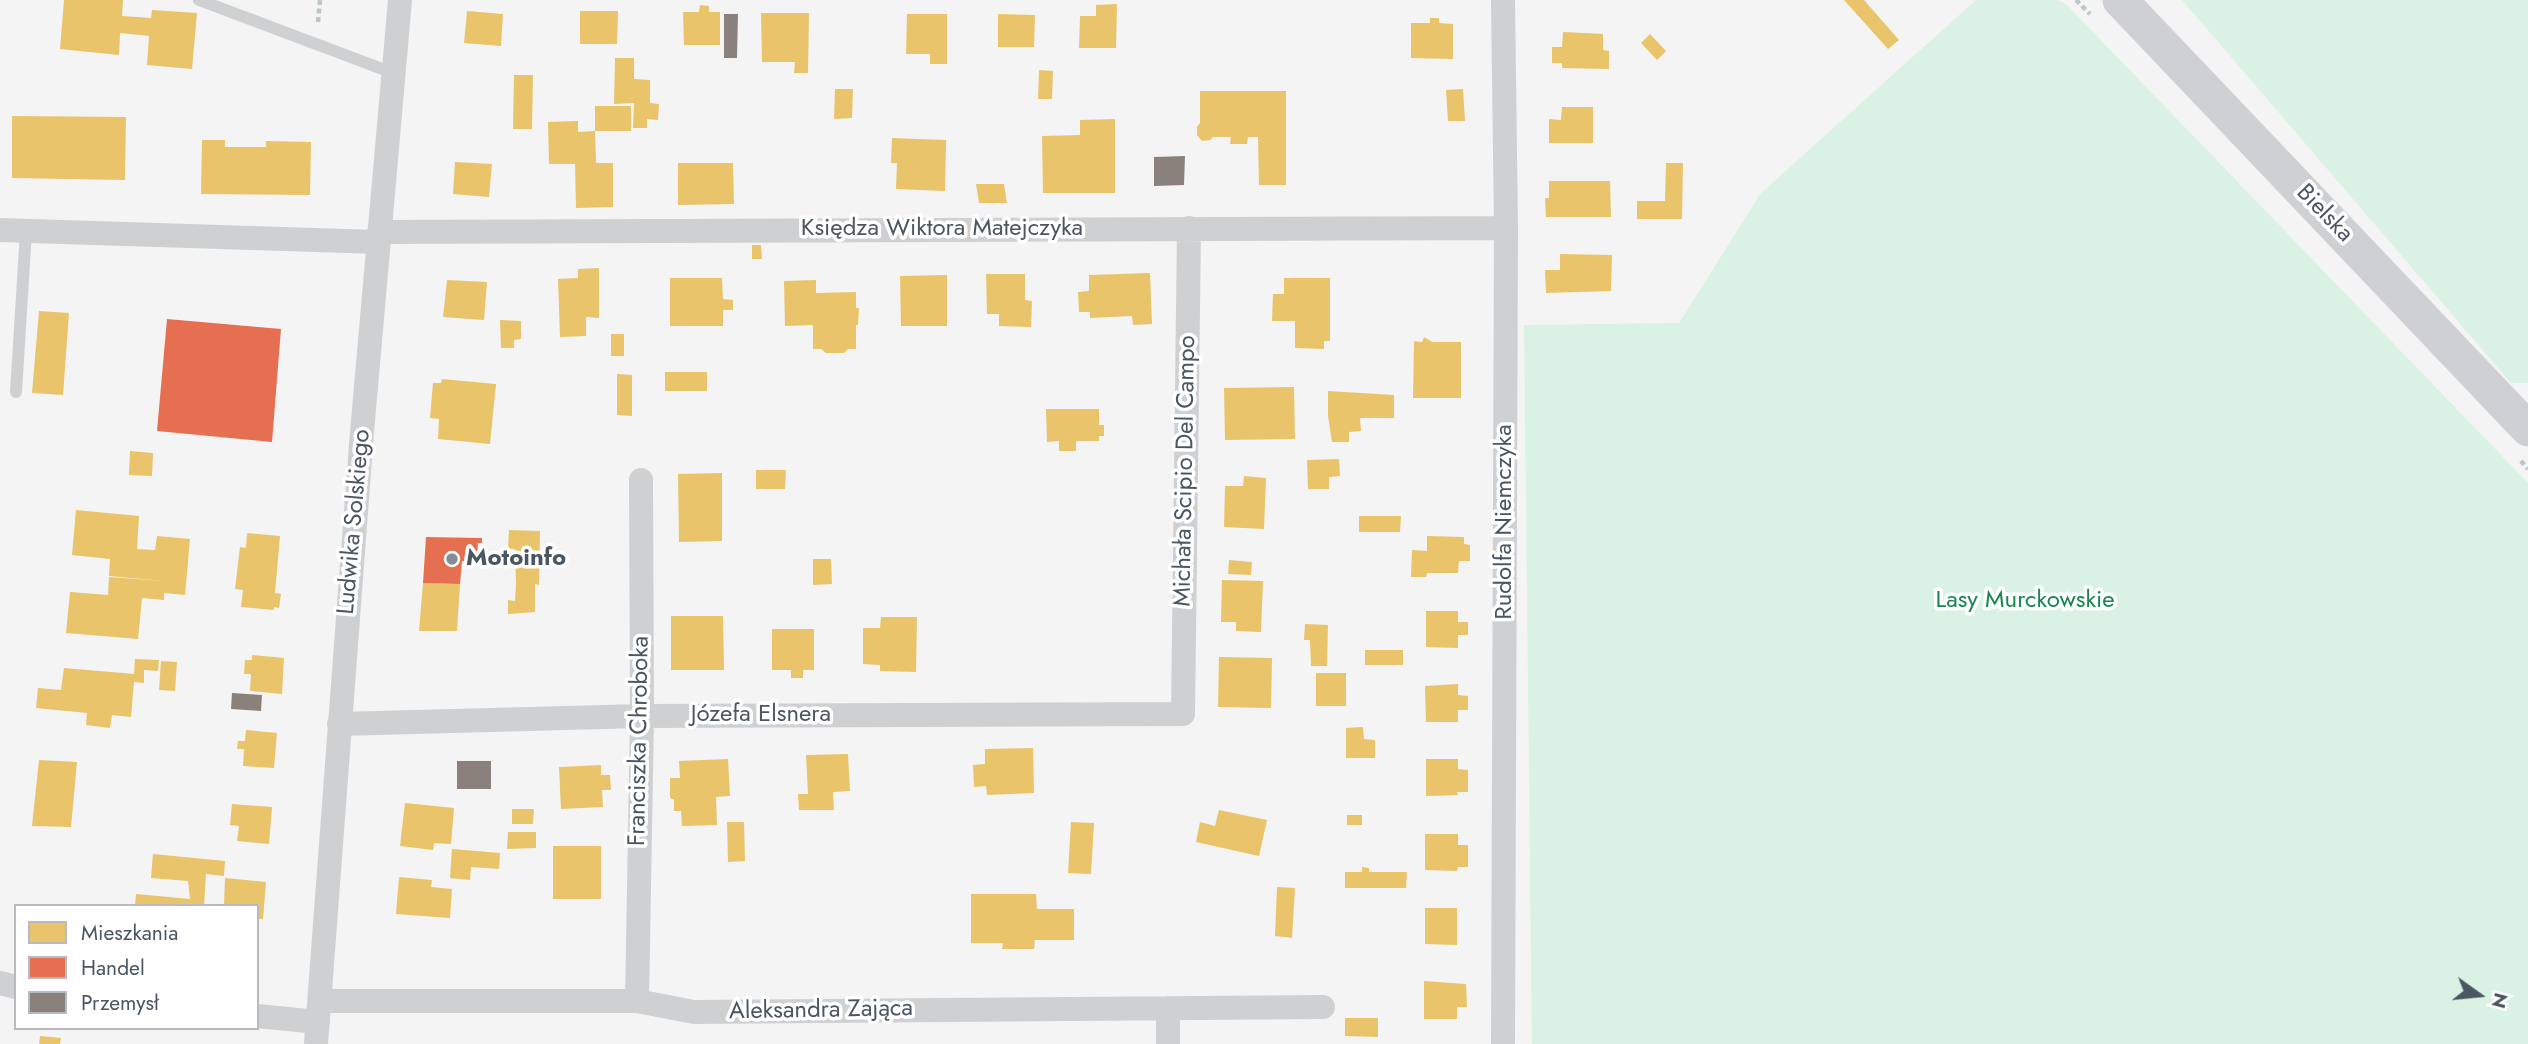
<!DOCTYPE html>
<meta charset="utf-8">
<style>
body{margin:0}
#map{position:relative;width:2528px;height:1044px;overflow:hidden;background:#f4f4f4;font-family:Jost,sans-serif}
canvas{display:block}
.legend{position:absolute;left:14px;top:904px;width:245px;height:126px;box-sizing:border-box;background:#fff;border:2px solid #b7bbc0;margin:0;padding:9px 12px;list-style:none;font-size:21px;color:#4a5661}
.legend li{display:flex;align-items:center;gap:14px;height:35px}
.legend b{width:35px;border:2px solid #b7bbc0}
.north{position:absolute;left:2444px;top:960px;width:70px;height:70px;-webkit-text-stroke:5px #fff;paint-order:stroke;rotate:105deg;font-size:19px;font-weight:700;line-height:28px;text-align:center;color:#4a5661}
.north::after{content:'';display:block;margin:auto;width:24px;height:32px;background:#4a5661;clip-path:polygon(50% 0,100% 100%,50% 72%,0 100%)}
</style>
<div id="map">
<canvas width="2528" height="1044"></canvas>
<ul class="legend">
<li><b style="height:19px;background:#e9c46a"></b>Mieszkania</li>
<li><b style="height:19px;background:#e76f51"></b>Handel</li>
<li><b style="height:19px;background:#8a817c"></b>Przemysł</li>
</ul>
<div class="north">N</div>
</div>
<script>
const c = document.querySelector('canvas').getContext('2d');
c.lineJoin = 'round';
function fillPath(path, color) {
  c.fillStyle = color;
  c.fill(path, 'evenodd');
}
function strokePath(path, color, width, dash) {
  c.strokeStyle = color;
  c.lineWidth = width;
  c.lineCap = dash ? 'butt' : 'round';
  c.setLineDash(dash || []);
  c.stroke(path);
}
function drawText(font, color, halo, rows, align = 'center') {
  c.font = font + ' Jost,sans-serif';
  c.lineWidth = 7;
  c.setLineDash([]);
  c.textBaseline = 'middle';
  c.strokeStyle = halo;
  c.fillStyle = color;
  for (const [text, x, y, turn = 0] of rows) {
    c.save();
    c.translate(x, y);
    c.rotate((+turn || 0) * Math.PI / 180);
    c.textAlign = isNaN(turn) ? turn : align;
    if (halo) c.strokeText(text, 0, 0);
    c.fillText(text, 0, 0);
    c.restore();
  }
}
const green = new Path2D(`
 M1976,0H2057L2067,5L2528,483V1044H1532L1524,325L1679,323L1761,193Z
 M2182,0H2528V383H2511Z`);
const homes = new Path2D(`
 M64,0H123L122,16L151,18L152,10L197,13L192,69L147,65L149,36L120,33L119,55L60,49Z
 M1844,0H1864L1899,40L1888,49Z
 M1117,4L1116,48H1079L1080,16H1096V5Z
 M700,5L709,6V12H720V45H684L683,12H699Z
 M467,11L503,14L501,46L464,43Z
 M580,11H618L617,44H580Z
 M761,13H809L808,73H794L795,62H762Z
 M907,14H947V64H930V54H906Z
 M998,14L1035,15L1034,47H998Z
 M1430,18H1439V23L1453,24V59L1411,58V23H1430Z
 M1563,32L1603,34V50L1609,51V69L1562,68V63H1552V47H1562Z
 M1650,34L1666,51L1657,60L1641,43Z
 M615,58H634V79L650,80V103L659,104L658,120L647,119V128H633L634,103L614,104Z
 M1039,70L1053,71L1052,99H1038Z
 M514,75H533L532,129H513Z
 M835,89H853L852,118L834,119Z
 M1463,89L1465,121H1448L1446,90Z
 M1200,91H1286V185H1259L1258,137H1248L1247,144H1230L1231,137H1213L1210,140L1202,141L1197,135V127L1200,123Z
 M595,106H631V131H595Z
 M1562,107H1593V143H1549V119L1561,120Z
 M12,116L126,117L125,180L12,178Z
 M1115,119V193H1043L1042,136L1080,135V120Z
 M578,121V132L595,131L596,163H613V207L576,208L575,164H549L548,122Z
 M892,138L946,140L945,191L896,189L897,163H891Z
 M202,140H225V147H266V141L311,142L310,195L201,194Z
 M455,162L492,164L489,197L453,194Z
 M678,163H733L734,204L678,205Z
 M1666,163H1683L1682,219H1637V201H1665Z
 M1549,181H1610L1611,217H1546L1545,198H1549Z
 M976,184H1004L1007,203H979Z
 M752,245H761L762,259H752Z
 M1560,254L1612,255L1611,291L1546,293L1545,270H1560Z
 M599,268V318L586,317V336L560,337L558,279L578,278V269Z
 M1150,273L1152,324L1133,325L1132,316L1090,318V312H1079L1078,292L1089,291V275Z
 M986,274H1025V300L1032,301L1031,327L999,326V314H987Z
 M947,275V326H901L900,276Z
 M670,278H722L723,299L733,300V310H723V326H670Z
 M1284,278H1330V341H1324V349L1295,348V321H1272L1273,294H1284Z
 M447,280L487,282L484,320L443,317Z
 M816,280V293L856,292V308H859L858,325H856V349H848L844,353H826L821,349H813V325L785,326L784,281Z
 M39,311L69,313L63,395L32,393Z
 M500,320L521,321V339L514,340V348H501Z
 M611,334H624V356H611Z
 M1424,337L1432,342H1461V398H1413L1414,341L1422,342Z
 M665,372H707V391H665Z
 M617,374L632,375V416L617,415Z
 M442,379L496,384L490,444L438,439L439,419L430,418L433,383H441Z
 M1294,387L1295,439L1225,440L1224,388Z
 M1328,391L1394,395V418H1360L1361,431L1349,432V442H1332L1328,416Z
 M1046,409H1099V425H1104V436H1099V441H1076V451H1059V441L1047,442Z
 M130,451L153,453L152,476L129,475Z
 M1339,459L1340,476L1329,477V489H1308L1307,460Z
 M756,470H786L785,489H756Z
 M722,473V541L679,542L678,474Z
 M1244,476L1266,478L1264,529L1224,527L1225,486H1243Z
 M76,510L139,516L137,549L155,550L157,536L190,539L185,595L164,593V600L142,598L138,639L66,633L70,592L108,595L109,577L165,581L109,576L110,559L72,555Z
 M1359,516H1401L1400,532H1359Z
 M509,530L540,531L539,585L535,584V612L508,614V600L515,601L516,584L515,549H508Z
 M247,533L280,536L275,593L281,594L279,608L274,607V610L241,607L243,590L235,589L240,547L246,548Z
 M1427,536L1464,537V544L1470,545V561H1459L1458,573H1427L1426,577H1411L1412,550L1427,551Z
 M813,559H831L832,584L813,585Z
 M1229,560L1252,562L1251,575L1228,574Z
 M1222,580L1263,581L1261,632L1236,631V622H1221Z
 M423,583L460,584L457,631H419Z
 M1426,611H1458V622H1468V635H1458V648L1426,647Z
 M671,616H723L724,670H671Z
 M881,617H917L916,672L880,671V665L863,664V628H880Z
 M1305,624L1328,625L1327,666H1311L1310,640H1304Z
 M772,629H814V670H803V678H791V670H772Z
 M1365,650H1403V665H1365Z
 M252,655L284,658L282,694L250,691L251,674H244L245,660H252Z
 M1219,657L1272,658L1271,708L1218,707Z
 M135,659L159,660L158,671L144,670V683L134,682L131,717L112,715L110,728L86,725L87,713L36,708L38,688L61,690L64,668L134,674Z
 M161,661L177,662L175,691L159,690Z
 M1316,673H1346V706H1316Z
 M1458,684V695L1468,696V710H1458V722H1426L1425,686Z
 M1363,727L1364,739L1375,740V758H1346V728Z
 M246,730L277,733L274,768L243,766L244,749H237L238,741H245Z
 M1033,748L1034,793L987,795L986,786L974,787L973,765L985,764V749Z
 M848,754L850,791L833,792L834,810H799L798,794H808L806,755Z
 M728,759L730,796L716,797L717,825L682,826L681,811H674V799H671L670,796V778H680L679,761Z
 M1426,759H1458V769L1468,770V792H1457L1458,795L1426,796Z
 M39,760L77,762L71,827L32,826Z
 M601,765V775H610L611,790H602L603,807L561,809L559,767Z
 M405,803L454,808L451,844L434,843L433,850L400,846Z
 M232,804L272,807L269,844L237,841L239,826L230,825Z
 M512,809H534L533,824H512Z
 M1219,810L1267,820L1259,856L1196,842L1200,822L1215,826Z
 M1347,815H1362V825H1347Z
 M727,822H744L745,861L728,862Z
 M1071,822L1094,823L1091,874L1068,873Z
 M508,832H536V848L507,849Z
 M1425,834H1458V845H1468V867H1458L1457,871L1425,870Z
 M553,846H601V899H553Z
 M452,849L500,853L499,869L471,867L470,880L450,878Z
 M153,854L225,861L224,876L206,874L204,906H135L136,894L190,899L188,881L151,878Z
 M1362,867L1369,868V872H1407L1406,888H1345V872H1362Z
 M399,877L432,880L431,887L452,889L450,918L396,914Z
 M225,878L266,882L263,919H257V906H224Z
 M1277,887L1295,888L1292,938L1275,936Z
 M971,894H1036L1037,909H1074V940H1035L1034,949H1002L1003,943H971Z
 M1425,908H1457V945L1425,944Z
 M1424,981L1466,984L1467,1007H1457V1019H1424Z
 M1345,1018H1378V1037L1345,1036Z
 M40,1036L61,1038L60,1044H39Z`);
const shops = new Path2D(`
 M167,319L281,329L272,442L157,431Z
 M426,537L482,538V543H478L477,557H481L480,562L462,561L460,584L423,583Z`);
const industry = new Path2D(`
 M724,14H738L737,58H724Z
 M1185,156L1184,185L1154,186V157Z
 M232,693L262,695L261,711L231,709Z
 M457,761H491V789H457Z`);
const path = new Path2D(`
 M2076,0L2090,14
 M318,22L320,0
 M2521,461L2528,469`);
const lane = new Path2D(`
 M199,0L393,73
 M16,392L26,231`);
const street = new Path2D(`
 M1503,0L1506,228L1503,1044
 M0,230L378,242
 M379,232L1506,228
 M339,724L642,716L1183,714L1189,228
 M0,983L16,987
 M320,1001H637L694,1012L1323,1007
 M637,1001L642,716L641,480
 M1168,1008V1044
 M257,1016L318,1022
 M316,1044L362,432L400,0`);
const secondary = new Path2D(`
 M2120,0L2528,429`);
const markers = [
 [452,559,7,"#868d94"]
];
const streetNames = [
 ["Bielska",2324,214,46],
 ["Księdza Wiktora Matejczyka",942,229],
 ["Michała Scipio Del Campo",1186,471,-89],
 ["Ludwika Solskiego",355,522,-85],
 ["Rudolfa Niemczyka",1505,522,-90],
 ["Józefa Elsnera",761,715],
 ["Franciszka Chroboka",640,741,-89],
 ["Aleksandra Zająca",821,1011,-1]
];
const poiNames = [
 ["Motoinfo",466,559]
];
const parkNames = [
 ["Lasy Murckowskie",2025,601]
];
fillPath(green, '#d9f2e3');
fillPath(homes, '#e9c46a');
fillPath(shops, '#e76f51');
fillPath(industry, '#8a817c');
strokePath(path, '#bcc7c4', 4.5, [5, 3.5]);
strokePath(lane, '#ced0d2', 12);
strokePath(street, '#ced0d2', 24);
strokePath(secondary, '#ced0d4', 35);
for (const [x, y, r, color] of markers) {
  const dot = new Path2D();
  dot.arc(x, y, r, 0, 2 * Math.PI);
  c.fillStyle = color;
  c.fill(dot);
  strokePath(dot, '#fff', 2.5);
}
drawText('24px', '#4a5661', '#fff', streetNames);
drawText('bold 24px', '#4a5661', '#fff', poiNames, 'left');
drawText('24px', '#17864f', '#fff', parkNames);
</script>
